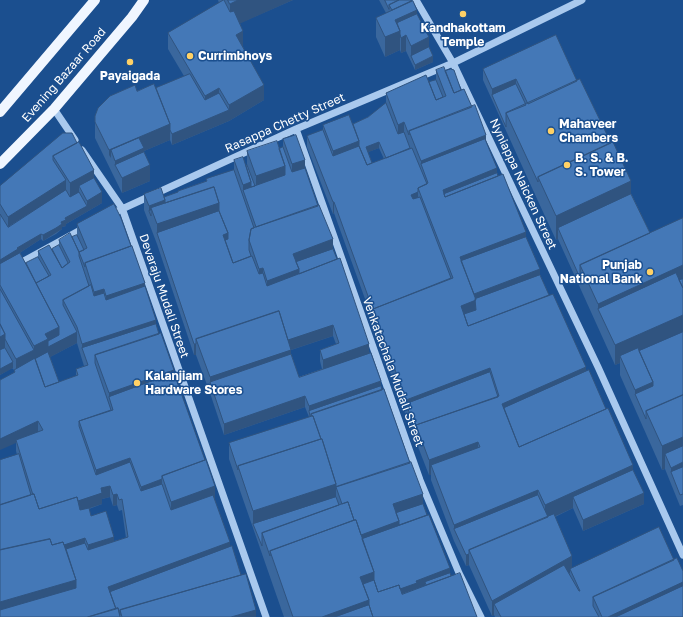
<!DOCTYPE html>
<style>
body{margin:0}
canvas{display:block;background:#1b4f8f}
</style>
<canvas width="683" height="617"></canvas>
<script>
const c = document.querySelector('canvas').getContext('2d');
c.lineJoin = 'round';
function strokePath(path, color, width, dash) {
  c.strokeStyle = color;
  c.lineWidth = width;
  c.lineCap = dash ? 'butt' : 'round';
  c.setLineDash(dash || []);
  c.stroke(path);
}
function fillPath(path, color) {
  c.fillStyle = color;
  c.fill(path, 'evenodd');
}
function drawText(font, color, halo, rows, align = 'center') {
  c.font = font + ' "Golos Text",sans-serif';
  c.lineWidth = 3;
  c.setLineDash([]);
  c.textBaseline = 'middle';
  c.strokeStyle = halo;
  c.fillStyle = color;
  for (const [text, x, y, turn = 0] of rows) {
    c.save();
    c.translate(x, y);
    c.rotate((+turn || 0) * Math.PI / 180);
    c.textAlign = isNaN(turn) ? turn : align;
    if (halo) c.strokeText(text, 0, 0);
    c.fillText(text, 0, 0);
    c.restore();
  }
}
const minor = new Path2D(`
 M416,0L453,63L598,367L683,555
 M54,109L75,140
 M296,129L420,480L459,573L481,617
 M82,150L122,208L266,617
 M109,215L296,129L453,63L582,0
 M0,274L84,228`);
const major = new Path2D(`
 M0,112L95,0
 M0,164L54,109L132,17L144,0`);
const wall = new Path2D(`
 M218,0H293L240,23L243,47L264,100L229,121L172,145L170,140L144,151L150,181L122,193L95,138V116L137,91L156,88L184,76L168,49V33L219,3Z
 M379,0H411L417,14L433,62L415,70L406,51L401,53L400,50L385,57L376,37V18L386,13Z
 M483,69L577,81L650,233L683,218V505L680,506L665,469L662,470L620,375V363L615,365L558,239L556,240L538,201L483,80Z
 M436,70L445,71L461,90L486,143L497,173L526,237L540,275L549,295L633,470L644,504L583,531L573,508L555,517L572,568L683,617H495L494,615L492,616L469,565L466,566L454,541L431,480V475H429L406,416L373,325V321L334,213L333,214L307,147V136L323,130V125L353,124L368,117L386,103V93L429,82L436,80ZM379,148L384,159L372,163L368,152Z
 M283,139L305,168L381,386L423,504L451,576L471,604L477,617H284L229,459V443L309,417L305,407L224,435L210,393L196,355H194L157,244L144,210V194L164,197L178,193V191L206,181V179L234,170V160L246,166L247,165V151L279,149L283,147ZM333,336L336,344L320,350V361L322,369L299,377L291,354V350Z
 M77,143L94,178L102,203L66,224V226L62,227V229L56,234L43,241L41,239L18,254L26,263L38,257V251L52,249L59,245V240L72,237L77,235V224L145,286L159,334L174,373L230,547L256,617H0L17,455L16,451V443L1,380L14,373V370L12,368L0,375V186ZM77,343L84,366L76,369V376L59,382L50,357ZM110,497L113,506L117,505L119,511L122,510L126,538L114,541L91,516L89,509L102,504V499Z`);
const shadedWall = new Path2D(`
 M238,0H293L230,28V4Z
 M417,10V29L400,34V50L385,57V37L393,13Z
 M243,31V47L236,50V35Z
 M406,35V51L401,53V38Z
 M429,37V53L411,56V46Z
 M433,56V62L415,70V65Z
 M516,79V90L492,95V89Z
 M264,85V100L229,121L172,145V134L229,110V105Z
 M219,88V104L205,112V96Z
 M404,122V138L398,140V125Z
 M170,124V140L144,151V167L115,165V161L111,150V158L109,155V150Z
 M486,135V154L421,164V161Z
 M359,141V157L333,167V151Z
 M379,142V148L366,153V147Z
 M305,160V179L292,183V164Z
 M150,165V181L122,193V178Z
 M285,166V186L256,190V176Z
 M497,168V181L445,212L443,190Z
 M94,170V189L79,186V198L70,203V183Z
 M66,180V196L8,233V217Z
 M631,181V205L558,228V239L556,240V216Z
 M251,182V198L243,190V185Z
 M102,192V203L66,224V226L62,227V229L43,241V235L61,222L65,218L87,206V201Z
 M418,192V203L411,206V195Z
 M165,200L219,203V222L157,233V224L151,208V216L149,211V206Z
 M333,202H334V213L333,214Z
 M526,232V248L460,261V257Z
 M228,233V244L223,240V235Z
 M41,234V239L18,254V255L0,266V260L17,248Z
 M333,239V255L295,269L293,254Z
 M683,265V290L598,309V304Z
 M263,268V284L259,285V269Z
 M299,269V285L267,297V281Z
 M540,269V280L476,316H461V306L472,295Z
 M145,283V302L106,315V296Z
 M104,289V309L94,312V292Z
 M683,315V335L639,354L620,356V363L615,365V345Z
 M156,320V335L82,348V344Z
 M333,325V336L291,350V365L210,382V377L287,340Z
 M59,327L77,332V343L16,375V359L34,350V346L45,334Z
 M5,334V354L0,356V337Z
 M194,344H196V355H194Z
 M369,344V356L323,371V360Z
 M13,362V368L0,375V369Z
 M586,367V383L506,418L502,404Z
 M490,368V383L406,404V400Z
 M174,370V389L113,410L109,397V393Z
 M381,381V392L309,411V406Z
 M653,382V402L635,394V390Z
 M305,396V407L224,435V424Z
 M38,421V432L16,440V443L0,450V439Z
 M683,437V461L665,454V469L662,470V446Z
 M478,442V458L431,465V475H429V460Z
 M130,458V474L96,486V470Z
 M683,462V478L671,472V468Z
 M633,465V481L573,497V508L545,521V505Z
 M162,479V495L141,502V487Z
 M336,484V503L253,524V511Z
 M110,486V497L102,499V504L39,525V513L101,488Z
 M215,486V505L171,521V502Z
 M538,490V506L454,529V525Z
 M644,493V504L583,531V520Z
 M117,494V505L113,506V495Z
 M423,494V510L393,514V504Z
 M429,520L362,550L358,535L399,521Z
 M114,537V552L88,561V545Z
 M85,538V554L52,548Z
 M230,542V553L108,593V587Z
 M469,554V565L466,566V555Z
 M572,556V572L570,569V573L499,612L494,604V615L492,616V601Z
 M450,568V579L425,582V588L417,594L378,597L416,581Z
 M374,572V596L365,599L360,577Z
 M76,580V599L0,617V602Z
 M683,582V601L650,617H608Z
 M369,600V617H322Z
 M256,610V617H231Z`);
const building = new Path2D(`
 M224,0L230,12L234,11L243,31L236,35L264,85L229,105L219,88L205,96L168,33Z
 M228,0H238L230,4Z
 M385,0H399L389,5V9Z
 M399,0H411V1L392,10L389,5Z
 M413,1L417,10L395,20L400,31L385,37L376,18Z
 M417,14L429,37L411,46L406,35L401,38L400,34V31L397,23Z
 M556,35L577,81L528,104L516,79L492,89L483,69Z
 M429,47L433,56L415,65L411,56Z
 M444,67L454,93L464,89L472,107L409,131V135L404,122L398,125L386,93L426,75L436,100L446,96L436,70Z
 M451,69L454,70L461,90L454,93L445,71Z
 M190,74L205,100L219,93L229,110L172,134L170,130V124L156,88Z
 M580,79L611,143L538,177V182L506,113Z
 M436,80L443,97L436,100L429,82Z
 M154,84L170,124L109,150L95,122V116L98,108L110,96L135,85L137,91Z
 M516,84L526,105L506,113V127L492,95Z
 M386,103L398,134L404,132L410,148L386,158L379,142L366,147L372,163L367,165L359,146V141L353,124L368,117Z
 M475,105L486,135L421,161L409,131Z
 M349,115L359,141L333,151L323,125Z
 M323,130L333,156L359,146L367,165L412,148L427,184L418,188V192L411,195L413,199L420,197L451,278L373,309V310L334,202H333L307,136Z
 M63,133H72L77,143L53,156V160L66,180L8,217L0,204V186Z
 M296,135L305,160L292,164L283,139Z
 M139,138L144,148L115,161L111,150Z
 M485,139L497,168L443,190L445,197L503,174L526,232L460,257L476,300L461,306L468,326L553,294L586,367L502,404L519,447L608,408L633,465L545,505L538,490L454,525L431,465L480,447L478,442L429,460L416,425L499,396L490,368L406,400L373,309L453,278L418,188L428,183L421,164Z
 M277,141L285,166L256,176L247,151Z
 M79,142L94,170L70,183L53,156Z
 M613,142L631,181L556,216L538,177Z
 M283,147L292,172L305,168L318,206L256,227L243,190L285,175V166L279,149Z
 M144,152L150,165L122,178L115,165Z
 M243,157L251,182L243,185L234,160Z
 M247,165L255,186L251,187V182L246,166Z
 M234,170L254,228L251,229L249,240V250L251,256L233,263L225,240L228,239V233L219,211V203L214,187L165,203V200L164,197L178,192V191L207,181L206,179Z
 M497,173L498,176L445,197L444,194Z
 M94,178L102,192L87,201L79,186Z
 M214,187L219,203L157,224L151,208Z
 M161,188L165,200L149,206L144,194Z
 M66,190L70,197L79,192L87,206L65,218L66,220L61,222L62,224L56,228L43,235L41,234L17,248L18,249L0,260V214L8,227Z
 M631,194L650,233L580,265V278L558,228Z
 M114,204L121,218L131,246L85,263V267L79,252L87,248L77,224Z
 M319,205L333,239L293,254L299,269L267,281L263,268L259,269L249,240L251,229Z
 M151,210V216L149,211Z
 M219,211L228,233L223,235L233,263L252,256L259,274L263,273L267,286L340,258L369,344L323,360L320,350L339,343L333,325L288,340L279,311L196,339V344H194L157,233Z
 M683,218V265L598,304L580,265Z
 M70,233L79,252V256L89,286L63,300V305L77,332L48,347V341L59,335V327L36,283L51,275L38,251L49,245L62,268L70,262L59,240Z
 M77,235L84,250L79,252L72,237Z
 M526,237L540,269L474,294L461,261Z
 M59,245L68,263L62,268L52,249Z
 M132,246L145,283L106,296L104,289L94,292L85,263Z
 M333,249L337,259L299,274V269L296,262Z
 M20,253L59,327L45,334L48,339L34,346L0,285V264Z
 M38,257L49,276L36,283L26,263Z
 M676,273L683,288V315L615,345L598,309Z
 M540,275L549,295L468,326L464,314L476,310L475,299Z
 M683,279V288L679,280Z
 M91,285L94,296L104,293L106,300L145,286L156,320L82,344L77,327L63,300Z
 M0,289L34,350L16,359L5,339V334L0,324Z
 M279,311L291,350L210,377L196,339Z
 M0,324L5,334L0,337Z
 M156,324L159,334L95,355V363L111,410L79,421V426L96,475L130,462L141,491L162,484L171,510L213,495L230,542L108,587L116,609L88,617H0V610L76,588V580L66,549L85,543L88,550L128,537L122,499L119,500L117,494L113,495L110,486L101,488L102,493L78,501L77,497L39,509L34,494L33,495L16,440L43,430L38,421L0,439V380L15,372L14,370L35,358L45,387L78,375L76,369L88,365L82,348Z
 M683,332V395L646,411V419L635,394L653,386V382L639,351Z
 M161,333L174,370L109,393L95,355Z
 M5,348L13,362L0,369V350Z
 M638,348L653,382L635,390L620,356Z
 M48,352L59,382L45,387L35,359Z
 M371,353L381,381L309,406L305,396L224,424L210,382L291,354L299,377Z
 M589,370L606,409L519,447L504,408Z
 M490,372L498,397L416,425V430L406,404Z
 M174,373L205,460L162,476V479L141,487L130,458L96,470L79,421L113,410L109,397Z
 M381,386L382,390L311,414V416H310L309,411Z
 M384,389L410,463L336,487V484L322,439H321L313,416H312L311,414Z
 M683,395V437L662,446L646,411Z
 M313,416L321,439L238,466V470L229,443Z
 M322,439L336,484L253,511L238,466Z
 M683,446V462L671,468L665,454Z
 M19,454L31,495L0,505V460Z
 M206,460L215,486L171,502L162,476Z
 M411,462L423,494L393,504L399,521L361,535L356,520H354L348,502L342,504L336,487Z
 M683,467V494L680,495L671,472Z
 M633,470L644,493L583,520L573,497Z
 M34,494L39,509L77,497L80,510L89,508L91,516L106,511L114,537L88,545L85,538L64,545L63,542L52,545L50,539L0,550V505Z
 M538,495L548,517L469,550V554L466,555L454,529Z
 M336,497L339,505L262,533V546L253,524Z
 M348,502L354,520L270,551V556L262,533Z
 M423,504L427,515L399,525V521L396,513Z
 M554,514L572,556L492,601L469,550Z
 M429,515L450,568L416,581L417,583L400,589L399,585L378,592L374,580V572L362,539Z
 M356,520L374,572L360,577L369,600L322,617H293L270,551Z
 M659,527L674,560L593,597V606L599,617H501L494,604L564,565L579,591H580L570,569Z
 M50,539L52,545L63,542L76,580L0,602V550Z
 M232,546L241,575L120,610V615L118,608L116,609L110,592Z
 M677,558L683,571V582L608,617H602L593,597Z
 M450,573L451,576L426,585L425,582Z
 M460,573L477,617H373L369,605V600L363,584L374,580L378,592L399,585L402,594Z
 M246,574L256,610L231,617H122L120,610Z
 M683,586V617H616Z
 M369,605L373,617H335Z
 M118,608L120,617H88Z`);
const markers = [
 [463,14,4,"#ffd166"],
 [190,56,4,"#ffd166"],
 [130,62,4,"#ffd166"],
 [551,131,4,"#ffd166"],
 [567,165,4,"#ffd166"],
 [650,272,4,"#ffd166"],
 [137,383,4,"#ffd166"]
];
const poiNames = [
 ["Kandhakottam",463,28,"center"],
 ["Temple",463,42,"center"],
 ["Currimbhoys",198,56],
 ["Payaigada",130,76,"center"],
 ["Mahaveer",559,124],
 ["Chambers",559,138],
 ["B. S. & B.",575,158],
 ["S. Tower",575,172],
 ["Punjab",642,265,"right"],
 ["National Bank",642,279,"right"],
 ["Kalanjiam",145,376],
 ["Hardware Stores",145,390]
];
const streetNames = [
 ["Evening Bazaar Road",64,75,-49],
 ["Rasappa Chetty Street",285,123,-24],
 ["Nyniappa Naicken Street",523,184,65],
 ["Devaraju Mudali Street",164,296,71],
 ["Venkatachala Mudali Street",393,372,70]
];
strokePath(minor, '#a9c9ee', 7);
strokePath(major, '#f0f6ff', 10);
fillPath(wall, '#3a679d');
fillPath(shadedWall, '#305480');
fillPath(building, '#4478b7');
strokePath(building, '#305480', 1);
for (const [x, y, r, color] of markers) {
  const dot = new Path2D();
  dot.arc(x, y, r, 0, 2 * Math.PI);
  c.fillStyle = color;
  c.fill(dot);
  strokePath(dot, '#1b4f8f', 1.5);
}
drawText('bold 12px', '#fff', '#1b4f8f', poiNames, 'left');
drawText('12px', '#fff', '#1b4f8f', streetNames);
</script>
